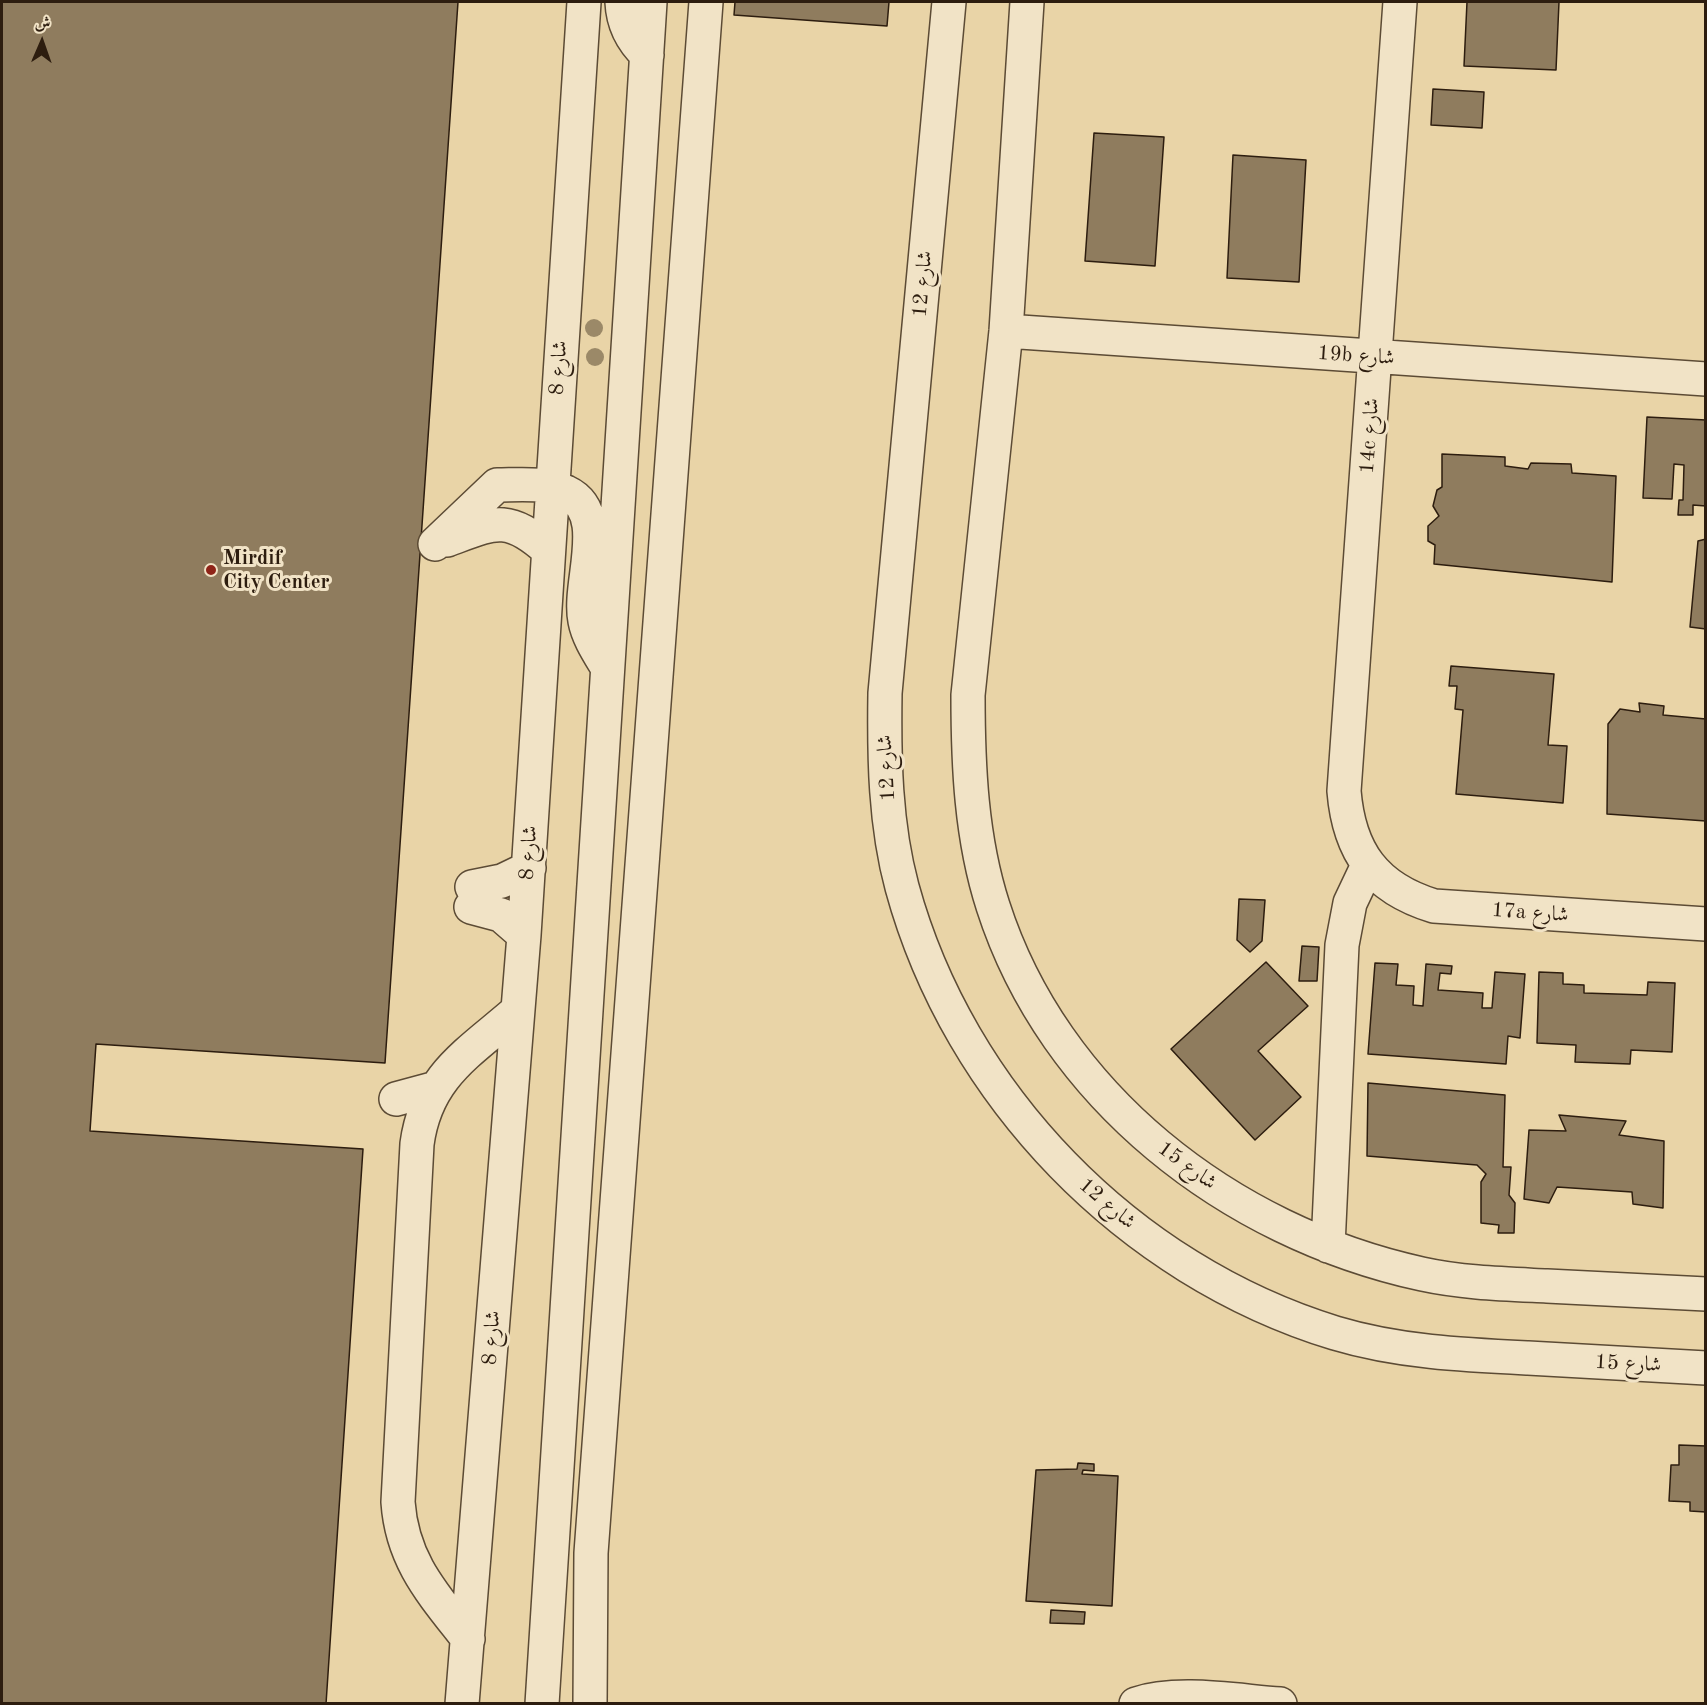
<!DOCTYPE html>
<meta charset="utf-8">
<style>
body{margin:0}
#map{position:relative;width:1707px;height:1705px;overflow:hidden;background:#e9d4a7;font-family:"Old Standard TT",Amiri,serif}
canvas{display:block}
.frame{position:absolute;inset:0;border:3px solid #2d1d0f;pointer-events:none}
.north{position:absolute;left:12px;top:12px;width:60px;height:60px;-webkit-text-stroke:4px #f1e3c6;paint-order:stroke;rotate:2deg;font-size:16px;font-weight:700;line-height:24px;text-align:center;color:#2d1d0f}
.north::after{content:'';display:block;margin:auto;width:21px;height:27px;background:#2d1d0f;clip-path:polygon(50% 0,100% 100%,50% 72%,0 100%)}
</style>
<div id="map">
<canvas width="1707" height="1705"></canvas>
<div class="frame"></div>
<div class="north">ش</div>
</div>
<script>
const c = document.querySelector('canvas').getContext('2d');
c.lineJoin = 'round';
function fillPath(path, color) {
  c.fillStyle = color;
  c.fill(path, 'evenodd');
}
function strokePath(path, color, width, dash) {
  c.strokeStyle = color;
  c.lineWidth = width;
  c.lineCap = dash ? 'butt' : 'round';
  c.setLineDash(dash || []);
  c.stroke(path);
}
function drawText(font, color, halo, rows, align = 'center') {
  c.font = font + ' "Old Standard TT",Amiri,serif';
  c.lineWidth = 6;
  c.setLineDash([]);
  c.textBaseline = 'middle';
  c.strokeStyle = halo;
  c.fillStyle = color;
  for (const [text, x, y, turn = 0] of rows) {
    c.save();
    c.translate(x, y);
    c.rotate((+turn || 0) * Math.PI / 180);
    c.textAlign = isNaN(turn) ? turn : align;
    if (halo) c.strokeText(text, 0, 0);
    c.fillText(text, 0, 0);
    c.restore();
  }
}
const building = new Path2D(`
 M2,2H458L385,1063L96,1044L90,1131L363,1149L326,1704H2Z
 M735,2H889L887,26L734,15Z
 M1467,2H1559L1556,70L1464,66Z
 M1433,89L1484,92L1482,128L1431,125Z
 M1094,133L1164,137L1155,266L1085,261Z
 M1233,155L1306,160L1299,282L1227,278Z
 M1647,417L1706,420V506L1693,505V515H1678L1679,500H1683L1684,465L1674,464L1672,499L1643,498Z
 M1442,454L1505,457V466L1528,469L1531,463L1571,464L1572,473L1616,476L1612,582L1434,564L1435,545L1428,541V526L1439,516L1433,506L1437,490L1442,487Z
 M1706,539V629L1690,627L1698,541Z
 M1451,666L1554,674L1548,745L1567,746L1563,803L1456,794L1463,710L1455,709L1457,686H1449Z
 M1639,703L1664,706L1663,715L1706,719V821L1607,814L1608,724L1620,709L1640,712Z
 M1239,899L1265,900L1262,941L1250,952L1237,940Z
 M1302,946L1319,947L1317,981H1299Z
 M1266,962L1308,1006L1258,1051L1301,1097L1255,1140L1171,1049Z
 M1375,963L1398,964L1396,985L1414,986L1413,1005L1423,1006L1426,964L1452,966L1451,974L1440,973L1438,990L1483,993L1482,1008H1492L1495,972L1525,974L1520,1038L1508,1036L1506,1064L1368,1054Z
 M1539,972L1563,973V984L1584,985V993L1647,995L1648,982L1675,983L1672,1052L1631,1050L1630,1064L1575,1062L1576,1045L1537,1043Z
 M1368,1083L1505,1095L1503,1167H1511L1509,1195L1515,1203L1514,1233H1498L1499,1225L1481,1223V1182L1486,1174L1477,1165L1367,1156Z
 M1559,1115L1626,1121L1619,1135L1664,1141L1663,1208L1633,1204L1632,1192L1557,1187L1549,1203L1524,1199L1529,1130L1566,1131Z
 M1679,1445L1706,1446V1512L1690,1511V1502L1669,1501L1671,1465H1679Z
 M1078,1463L1094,1464V1471L1083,1470L1082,1474L1118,1476L1112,1606L1026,1601L1036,1470L1077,1469Z
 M1051,1610L1085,1612L1084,1624L1050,1623Z`);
const minor = new Path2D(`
 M622,2C623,24 631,40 647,55
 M949,2L885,693C884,758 885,824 902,887C959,1096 1129,1270 1335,1333C1398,1352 1464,1355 1528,1358C1587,1361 1646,1365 1706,1368
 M1027,2L1006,331L968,695C968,765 971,838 993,906C1054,1096 1229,1232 1422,1274C1463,1283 1505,1284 1547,1286C1600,1289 1653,1291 1706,1294
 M1400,2L1344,791C1349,852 1375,888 1434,906L1706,924
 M1006,331L1706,379
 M447,540C493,523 507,513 548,550
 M435,544L497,485C518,485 547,482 566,492C611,513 577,582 585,621C588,637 598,652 607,667
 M472,887L502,881L529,868
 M471,907L501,915L524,935
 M396,1099L433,1089
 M1328,1246L1342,945L1350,903L1368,865
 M468,1639C433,1594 402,1561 398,1502L417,1144C426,1076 469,1053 517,1011
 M462,1704L524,935L584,2
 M542,1704L650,2
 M590,1704L591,1553L706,2
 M1136,1704C1177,1690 1237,1701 1280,1704`);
const trees = [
 [594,328],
 [595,357]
];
const markers = [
 [211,570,6,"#8f2418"]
];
const streetNames = [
 ["شارع 12",923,284,-85],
 ["19b شارع",1356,356,4],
 ["شارع 8",559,368,-86],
 ["14c شارع",1370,436,-86],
 ["شارع 12",887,768,-93],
 ["شارع 8",529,853,-86],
 ["17a شارع",1530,913,4],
 ["شارع 15",1187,1166,36],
 ["شارع 12",1107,1204,40],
 ["شارع 8",492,1338,-86],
 ["شارع 15",1628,1364,3]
];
const poiNames = [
 ["Mirdif",223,558],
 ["City Center",223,582]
];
fillPath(building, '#8f7c5e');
strokePath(building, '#2d1d0f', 1.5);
strokePath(minor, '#5c4b35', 36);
strokePath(minor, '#f1e3c6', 33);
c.fillStyle = '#9b8968';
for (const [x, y] of trees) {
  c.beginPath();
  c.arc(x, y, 9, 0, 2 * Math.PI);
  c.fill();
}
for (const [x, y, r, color] of markers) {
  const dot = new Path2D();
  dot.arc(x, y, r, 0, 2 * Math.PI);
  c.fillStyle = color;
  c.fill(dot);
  strokePath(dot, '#f1e3c6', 2);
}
drawText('21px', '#2d1d0f', '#f1e3c6', streetNames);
drawText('bold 21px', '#2d1d0f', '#f1e3c6', poiNames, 'left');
</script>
